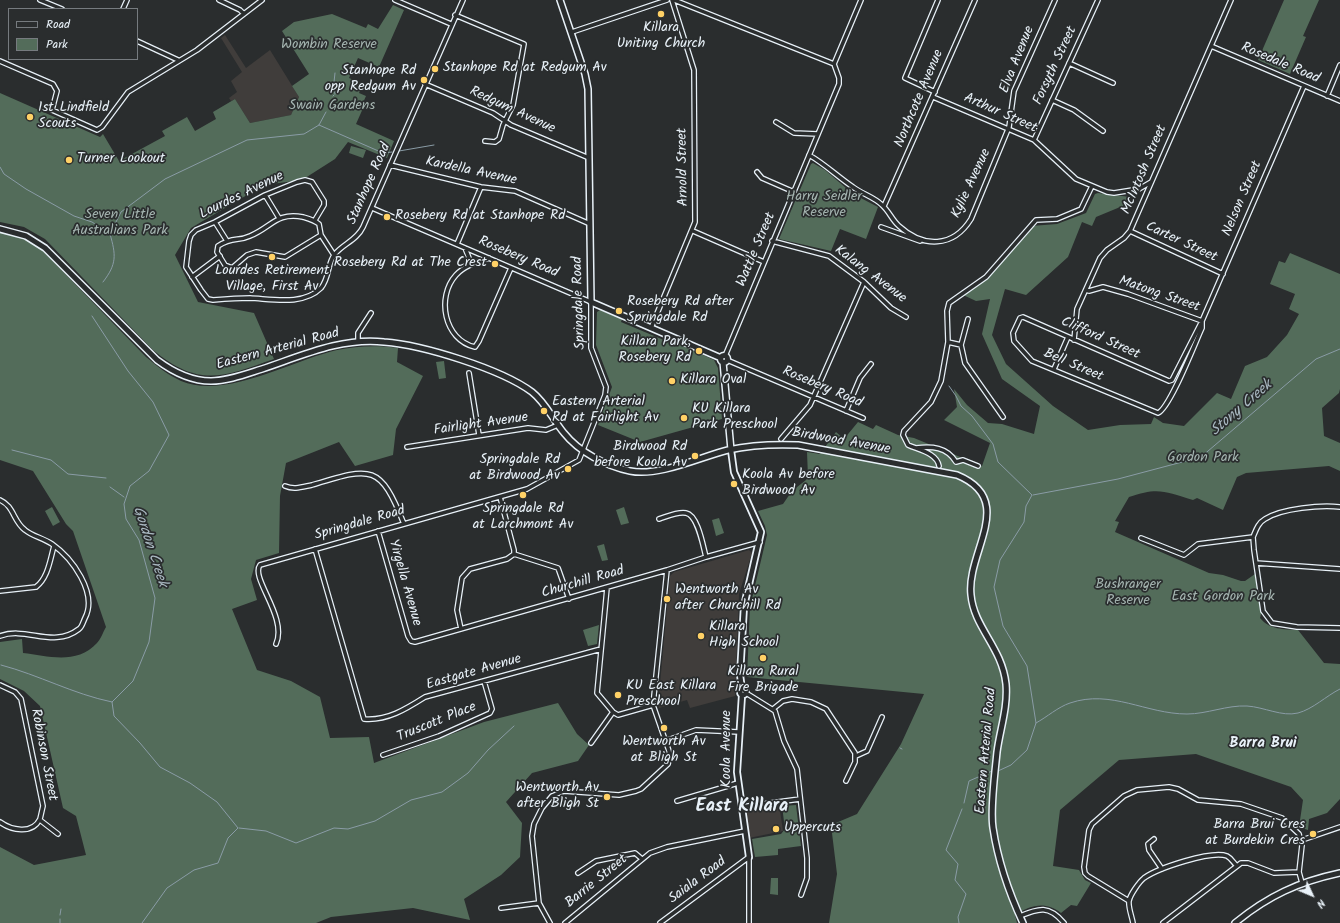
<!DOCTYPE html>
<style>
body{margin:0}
#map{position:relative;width:1340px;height:923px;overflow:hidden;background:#2a2d2e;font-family:Kalam,sans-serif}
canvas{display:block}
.legend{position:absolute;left:8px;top:8px;width:130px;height:52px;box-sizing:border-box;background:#2a2d2e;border:1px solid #767b7f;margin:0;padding:5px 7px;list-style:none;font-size:12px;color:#e8f1f8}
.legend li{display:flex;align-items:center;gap:8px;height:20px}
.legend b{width:20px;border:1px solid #767b7f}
.north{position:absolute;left:1292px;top:875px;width:40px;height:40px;-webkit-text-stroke:3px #2a2d2e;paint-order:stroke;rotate:134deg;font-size:11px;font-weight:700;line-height:16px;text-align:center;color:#e8f1f8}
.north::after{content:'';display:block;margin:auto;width:14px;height:18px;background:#e8f1f8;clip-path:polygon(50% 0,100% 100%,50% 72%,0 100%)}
</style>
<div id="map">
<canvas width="1340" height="923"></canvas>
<ul class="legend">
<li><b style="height:5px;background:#2a2d2e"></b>Road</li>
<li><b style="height:11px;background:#536c5a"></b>Park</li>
</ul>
<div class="north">N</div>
</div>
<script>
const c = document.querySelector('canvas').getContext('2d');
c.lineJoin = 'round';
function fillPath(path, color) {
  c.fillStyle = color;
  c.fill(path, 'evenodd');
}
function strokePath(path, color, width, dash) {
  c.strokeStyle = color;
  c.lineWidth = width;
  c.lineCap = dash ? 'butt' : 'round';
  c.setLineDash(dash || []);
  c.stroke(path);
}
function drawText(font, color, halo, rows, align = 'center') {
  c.font = font + ' Kalam,sans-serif';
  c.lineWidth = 3.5;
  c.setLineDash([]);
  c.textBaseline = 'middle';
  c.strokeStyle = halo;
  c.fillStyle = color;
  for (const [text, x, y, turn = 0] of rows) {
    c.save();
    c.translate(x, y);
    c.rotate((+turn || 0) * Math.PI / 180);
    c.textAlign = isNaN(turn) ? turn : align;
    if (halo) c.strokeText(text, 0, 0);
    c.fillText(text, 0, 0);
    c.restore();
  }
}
const built = new Path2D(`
 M225,35L246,68L270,50L299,97L291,115L250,123L235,99L231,101L229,98L237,92L231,81L242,72L221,38Z
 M749,550L752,553L739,594L735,696L690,708L687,700L659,708L658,705L670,576L674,572Z
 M779,804L783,831L749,838L745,815L747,811L750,808Z`);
const green = new Path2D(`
 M1284,0H1319L1303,36L1306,37L1290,74L1258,60Z
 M393,5L404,10L379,67L358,58L349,78L363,84L359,93L366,96L362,105L364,106L356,124L394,141L387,158L348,142L335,159L302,180L264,185L191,228L175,255L198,302L254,313L274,359C223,377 199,388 153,350L45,239L24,227L0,222V93L100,137L103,134L119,161L165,136L162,131L187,117L195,131L216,119L213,112L235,99L250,123L291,115L299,97L292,86L309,74L282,31L294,22L332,14L366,28L368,24L378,29Z
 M351,146L366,150L363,158L349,153Z
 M813,163L825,170L853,194L878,207L866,239L840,229L831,251L779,239L811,164Z
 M1098,193L1130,197L1125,205L1096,217L1092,226L1082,222L1068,257L1026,295L1005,289L992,335L1006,364L1053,406L1088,430L1120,425L1151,424L1154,417L1163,423L1184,426L1217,393L1231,399L1245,366L1267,357L1287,335L1299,314L1289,309L1295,294L1270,284L1279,261L1285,263L1290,253L1340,274V389L1339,393L1322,408L1324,436L1340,443V471L1329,466L1246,473L1237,477L1223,510L1197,498L1193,500C1165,491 1157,487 1129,497L1115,521L1119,522L1115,532L1209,573L1223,575L1241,581H1245L1255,574L1262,610L1260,618C1270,630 1283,629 1298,630L1324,663L1340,664V799L1327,813L1309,819L1308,830L1299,827L1303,800L1291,787L1196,754L1119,760L1060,810L1053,866L1079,870L1085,880L1091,883L1077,906L1071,905L1061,913C1045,901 1031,905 1015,915L1017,923H829L837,874L831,825L857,814L901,744L924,694L747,677L750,607L767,535L765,526L758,511L783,504L792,491L806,480L808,477L807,452L820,454L836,432L844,439L858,422L873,429L876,425L898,435L914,438L982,466L990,443L944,420L957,407L954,389L967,405L988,423L1002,424L1034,434L1040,406L1002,379L982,334L990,299L976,301L961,294L984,281L1031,226L1057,224L1086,213L1095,194Z
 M0,231L20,236L39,247L146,357C157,366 168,375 181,381C225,400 293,360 337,350C357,346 378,345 398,348L397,362L423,376L396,429L393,455L355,466L339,442L286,463L280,496L279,553L256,560L251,579L257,600L232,609L257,670L291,681L320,697L330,738L369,737L374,763L484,722L558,703L577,734L589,745L578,761L532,773L506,802L522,823L520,857L501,875L464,899L470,920L413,908L331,917L316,923H0V847L34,865L86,855L76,816L63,808L40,706L24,691L0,679V642L22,639L23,653C48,656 77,665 97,643C101,639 103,632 106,627L73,531L66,524L33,471L0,460Z
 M600,310L622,319L621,322L678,346L679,344L714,360L718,368L722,419L640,442L598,425L612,387L596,345L597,312Z
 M444,361L446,378L439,379L436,362Z
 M52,507L60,522L53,526L45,511Z
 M624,507L629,523L621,525L616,510Z
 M719,518L724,533L716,536L712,520Z
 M604,544L608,560L602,561L597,546Z
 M599,625L597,644L588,646L583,630Z
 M796,805L801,846L778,849V855L755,857L752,839L781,834L785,829L782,806Z
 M771,878H778V895L770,894Z`);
const stream = new Path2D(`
 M334,82L335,73
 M334,88L335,94
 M333,96L334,95
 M319,125L383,153L392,152
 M399,151L434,145
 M0,167L4,174L26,189L74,216L92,222L110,234C116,255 117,264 103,282
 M110,234L121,212L165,179L247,140L304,134L319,125L326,112
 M92,316L128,371L153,402L169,435L149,471L130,486L124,504L126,519L139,540L155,598L149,642L133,681L112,702L114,716L140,743L160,767L190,783L217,802L238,828L228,838L218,863L194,870L167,888L142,923
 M949,386L956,396L961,406L972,416L993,444L998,462L1032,495L1026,506L1024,522L1000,560L994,587L1003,626L1027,666L1036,723L1027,750L1011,765L998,771
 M12,450L51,460L68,474L106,478
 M110,487L124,497
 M1033,495L1118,479L1201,457L1316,359L1340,349
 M1,665C39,675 73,694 112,702
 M1036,723C1047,717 1058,707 1070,703C1111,689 1146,714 1187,714C1207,714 1227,705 1247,706C1264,707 1282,717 1298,713C1313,709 1326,696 1340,689
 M900,748L902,749
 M964,803L969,781L992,771
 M239,828L266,831L296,843L334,828L348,829L375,821L411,800L442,792L468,773L488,750L514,726
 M60,915L61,909
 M60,923V919
 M959,923L958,917L966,894L955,880L958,864L946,850L962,809`);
const minor = new Path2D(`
 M40,0L62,9
 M219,0L240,10L244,14
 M395,0L451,24
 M674,0L834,64
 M123,9L127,0
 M455,15L524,44L513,105L503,125L499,139L495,142L485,141
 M572,32L667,0
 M137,41L178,60
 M1211,46L1340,101
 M0,61L53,84L57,91L52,110L97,130L102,127L128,92L197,50L262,0
 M1069,63L1113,83
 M834,64L861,0
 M425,84L493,113L511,125L589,158
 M935,92L905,78L938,0
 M1327,96L1340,65
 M933,97L1034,140L1076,179L1107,192L1114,193L1139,189L1151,182
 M1052,100L1074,110L1103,131
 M776,122L794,133L818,134
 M1034,140L1098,0
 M809,155C825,164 838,177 853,187C862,194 874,197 882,205C889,211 892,220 899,226C923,248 953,248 971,219L1009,127L1014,91L1055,0
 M390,165L481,187L515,191L590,224
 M757,172L762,178L794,192
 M265,195L279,218
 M884,206L975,0
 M315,220L324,205V201L312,182L305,180L297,182L265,195L215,222L196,230L191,235L189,241L186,267L201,290L208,299L213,300C225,299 238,298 250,298C272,299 303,306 321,288C330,277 327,263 335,254C343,244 357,240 363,227L463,0
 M215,222L227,241
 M881,227L920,241
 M693,231L764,262
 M1130,231L1223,274
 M321,235L285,257L256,252L247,255L232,268L225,265L217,252L218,246C234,236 237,242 250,236C272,227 276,212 303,217C310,219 314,220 319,224L321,235L334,255
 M772,241L829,256L864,282L891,308L906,317
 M457,244L481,187
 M465,248L469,258L467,266
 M489,258C477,262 464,266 456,275C436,297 444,340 475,347L479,341L511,268
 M192,277L220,256
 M1086,290L1089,291L1103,287L1128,294L1202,321
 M1202,321V328C1195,343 1170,408 1158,413L1032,361L1014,341L1013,333L1020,318L1023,317L1169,381L1172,380L1202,321L1304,86
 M651,328L695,222L694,70L672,0
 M1074,340L1077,309L1100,258L1107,250L1124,238L1130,231L1231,0
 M358,342V333L371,313
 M948,342L961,345L965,363L1003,417
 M961,345L968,319
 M725,356L839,84V78L834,64
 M727,360L863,418
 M1054,369L1068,337
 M469,373L479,435
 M846,411L860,378L871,364
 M781,439L810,405L864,282
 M407,447L528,428L546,430L558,425
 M916,448C932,446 947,447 956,462L963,460L978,466
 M939,466C937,453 919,450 908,445L903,435L904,431L931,402L941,381L948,342L947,311L949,303L986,277L1036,220L1057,219L1081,209L1092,186
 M285,486C294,490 302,487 312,485C371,467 380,463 404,524
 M0,500C14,506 13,521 25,530C32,536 43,538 52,544C72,558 98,593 85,618C83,622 82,627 79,629C53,649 27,626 0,636
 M659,519C666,517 678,511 686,513C698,515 703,546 706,557
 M378,531L408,636L411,641L415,642L667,570L706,557L760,542
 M1253,537L1254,550L1263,611L1272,623L1297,627L1340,628
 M1141,538L1184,555L1198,544L1253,537C1256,530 1258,523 1265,519C1282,508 1321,505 1340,507
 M315,549L364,719C387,721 406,709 425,697L601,649
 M514,554L558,568L569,599
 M1256,563L1340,569
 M607,588L597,693L613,712L618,715L653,705
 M0,591L36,587C48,578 50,560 54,546
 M461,629L457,610L462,578L470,569L507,559L514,554V550L500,497
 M276,644C288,617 250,578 260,565L527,489L579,460L605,395L606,387L591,348V302L372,208
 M0,685L15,692L21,699L43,806C42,810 41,815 40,819C32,835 11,830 0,822
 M746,693L775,711L784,741L797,769L807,858V878L801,895
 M773,709L783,701L792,699L811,702L826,709L855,753V762L846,781
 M665,741L696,730L739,732
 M591,743L613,712
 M383,755L439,736L490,713L492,709L484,681
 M856,756L867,751L882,717
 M677,801L738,783
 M741,807L800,799
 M40,820L58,834
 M1154,839L1148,844L1149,850L1162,869
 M1302,840L1340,827
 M578,873L596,861L635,853L642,859
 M1129,901L1088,876L1085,873L1084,867L1089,830L1092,824L1124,796L1137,790L1169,787L1178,789L1198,800L1241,804L1282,818L1299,834L1302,845L1299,872L1302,883
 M501,908L539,903
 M1020,916C1039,908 1049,905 1064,923
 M550,923L539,903L532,836L534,824L542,808L552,796L564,791L619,795L636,791L641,789L668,764L670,756L669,751L653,705L667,570
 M565,923L650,853L667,847L745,831
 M660,923L749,857V923
 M1133,923C1132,917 1128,907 1129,901C1130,895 1139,882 1144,878C1158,868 1212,850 1227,856C1231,858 1233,862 1236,865
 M1163,923L1241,863H1248L1274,873L1299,872`);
const tertiary = new Path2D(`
 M731,450L734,472L761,532L744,606L740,675L742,689
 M740 692a3 3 0 1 1 6 0a3 3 0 1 1-6 0Z
 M742,695L737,772L749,857`);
const secondary = new Path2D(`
 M560,0L585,74L588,89L591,302L721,358
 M0,229L26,236L45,248L157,360C173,372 190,381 211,381C228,381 246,374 262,369C301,356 342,337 384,342C423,345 501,369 532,392C546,403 553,420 564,433C579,452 606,466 630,471C659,477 700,457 728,450C751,445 775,444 798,445L957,475C1018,500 966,552 971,595C974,628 1002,647 1006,684C1008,708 1000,729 997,752C995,773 990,809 993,828C998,861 1009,893 1023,923
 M720.5 359a3.5 3.5 0 1 1 7 0a3.5 3.5 0 1 1-7 0Z
 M723,362L731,450
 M1235,923C1268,896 1298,882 1340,873`);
const markers = [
 [661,14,4,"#ffd166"],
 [435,69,4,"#ffd166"],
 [424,80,4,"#ffd166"],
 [30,117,4,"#ffd166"],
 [69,160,4,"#ffd166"],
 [387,217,4,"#ffd166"],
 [272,257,4,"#ffd166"],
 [495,264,4,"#ffd166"],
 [619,311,4,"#ffd166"],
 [699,351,4,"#ffd166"],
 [672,381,4,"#ffd166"],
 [544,411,4,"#ffd166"],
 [684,418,4,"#ffd166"],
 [695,456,4,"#ffd166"],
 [568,469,4,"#ffd166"],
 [734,484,4,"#ffd166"],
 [523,495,4,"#ffd166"],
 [667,599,4,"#ffd166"],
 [701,636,4,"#ffd166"],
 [763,658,4,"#ffd166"],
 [618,695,4,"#ffd166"],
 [664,728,4,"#ffd166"],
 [607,797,4,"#ffd166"],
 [776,829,4,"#ffd166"],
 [1313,834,4,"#ffd166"]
];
const poiNames = [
 ["Killara",661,29,"center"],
 ["Uniting Church",661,45,"center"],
 ["Stanhope Rd at Redgum Av",443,69],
 ["Stanhope Rd",416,72,"right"],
 ["opp Redgum Av",416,88,"right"],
 ["1st Lindfield",38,109],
 ["Scouts",38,125],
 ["Turner Lookout",77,160],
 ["Rosebery Rd at Stanhope Rd",395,217],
 ["Rosebery Rd at The Crest",487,264,"right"],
 ["Lourdes Retirement",272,272,"center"],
 ["Village, First Av",272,288,"center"],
 ["Rosebery Rd after",627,303],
 ["Springdale Rd",627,319],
 ["Killara Park,",691,343,"right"],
 ["Rosebery Rd",691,359,"right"],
 ["Killara Oval",680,381],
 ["Eastern Arterial",552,403],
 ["Rd at Fairlight Av",552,419],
 ["KU Killara",692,410],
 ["Park Preschool",692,426],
 ["Birdwood Rd",687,448,"right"],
 ["before Koola Av",687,464,"right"],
 ["Springdale Rd",560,461,"right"],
 ["at Birdwood Av",560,477,"right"],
 ["Koola Av before",742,476],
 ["Birdwood Av",742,492],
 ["Springdale Rd",523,510,"center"],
 ["at Larchmont Av",523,526,"center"],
 ["Wentworth Av",675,591],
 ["after Churchill Rd",675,607],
 ["Killara",709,628],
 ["High School",709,644],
 ["Killara Rural",763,673,"center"],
 ["Fire Brigade",763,689,"center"],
 ["KU East Killara",626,687],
 ["Preschool",626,703],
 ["Wentworth Av",664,743,"center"],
 ["at Bligh St",664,759,"center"],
 ["Wentworth Av",599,789,"right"],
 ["after Bligh St",599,805,"right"],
 ["Barra Brui Cres",1305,826,"right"],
 ["at Burdekin Cres",1305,842,"right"],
 ["Uppercuts",784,829]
];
const parkNames = [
 ["Wombin Reserve",329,46],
 ["Swain Gardens",332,107],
 ["Harry Seidler",824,198],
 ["Reserve",824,214],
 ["Seven Little",120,216],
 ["Australians Park",120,232],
 ["Gordon Park",1203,459],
 ["Bushranger",1128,586],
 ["Reserve",1128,602],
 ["East Gordon Park",1223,598]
];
const streetNames = [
 ["Elva Avenue",1018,60,-68],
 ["Rosedale Road",1280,64,23],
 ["Forsyth Street",1056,66,-65],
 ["Northcote Avenue",920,99,-67],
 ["Redgum Avenue",512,111,25],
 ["Arthur Street",1000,114,24],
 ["Arnold Street",684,167,-91],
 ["McIntosh Street",1145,170,-67],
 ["Kardella Avenue",471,172,12],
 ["Stanhope Road",370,184,-66],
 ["Kylie Avenue",972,184,-65],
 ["Lourdes Avenue",242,196,-26],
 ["Nelson Street",1243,199,-67],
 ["Carter Street",1181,243,25],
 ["Wattle Street",757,250,-67],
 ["Rosebery Road",518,258,23],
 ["Kalang Avenue",870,275,37],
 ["Matong Street",1159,295,19],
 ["Springdale Road",580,303,-92],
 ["Clifford Street",1100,339,24],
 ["Eastern Arterial Road",278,350,-15],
 ["Bell Street",1073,366,23],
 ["Rosebery Road",822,388,23],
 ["Fairlight Avenue",481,425,-8],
 ["Birdwood Avenue",841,442,10],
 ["Springdale Road",360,524,-16],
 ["Yirgella Avenue",404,583,74],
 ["Churchill Road",583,583,-16],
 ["Eastgate Avenue",474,673,-16],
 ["Truscott Place",437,723,-22],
 ["Koola Avenue",728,749,-90],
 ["Eastern Arterial Road",987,751,-85],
 ["Robinson Street",43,755,79],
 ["Saiala Road",698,881,-37],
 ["Barrie Street",597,882,-39]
];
const waterNames = [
 ["Stony Creek",1242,409,-41],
 ["Gordon Creek",149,547,72]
];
const neighbourhoodNames = [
 ["Barra Brui",1263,744]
];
const districtNames = [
 ["East Killara",742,808]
];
fillPath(built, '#403d3b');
fillPath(green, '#536c5a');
strokePath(stream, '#8a9ca6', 1);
strokePath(minor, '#e8f1f8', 6);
strokePath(tertiary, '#e8f1f8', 8);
strokePath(secondary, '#e8f1f8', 8);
strokePath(minor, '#2a2d2e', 3.5);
strokePath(tertiary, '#2a2d2e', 4.5);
strokePath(secondary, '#2a2d2e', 5);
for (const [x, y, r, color] of markers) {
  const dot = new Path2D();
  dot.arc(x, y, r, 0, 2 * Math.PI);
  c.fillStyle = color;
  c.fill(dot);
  strokePath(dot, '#2a2d2e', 1.5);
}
drawText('14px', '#e8f1f8', '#2a2d2e', poiNames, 'left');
drawText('14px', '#a5b5b1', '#2a2d2e', parkNames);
drawText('14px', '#e8f1f8', '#2a2d2e', streetNames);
drawText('italic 15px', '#a9b8c1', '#2a2d2e', waterNames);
drawText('bold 15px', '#e8f1f8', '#2a2d2e', neighbourhoodNames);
drawText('bold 18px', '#e8f1f8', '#2a2d2e', districtNames);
</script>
